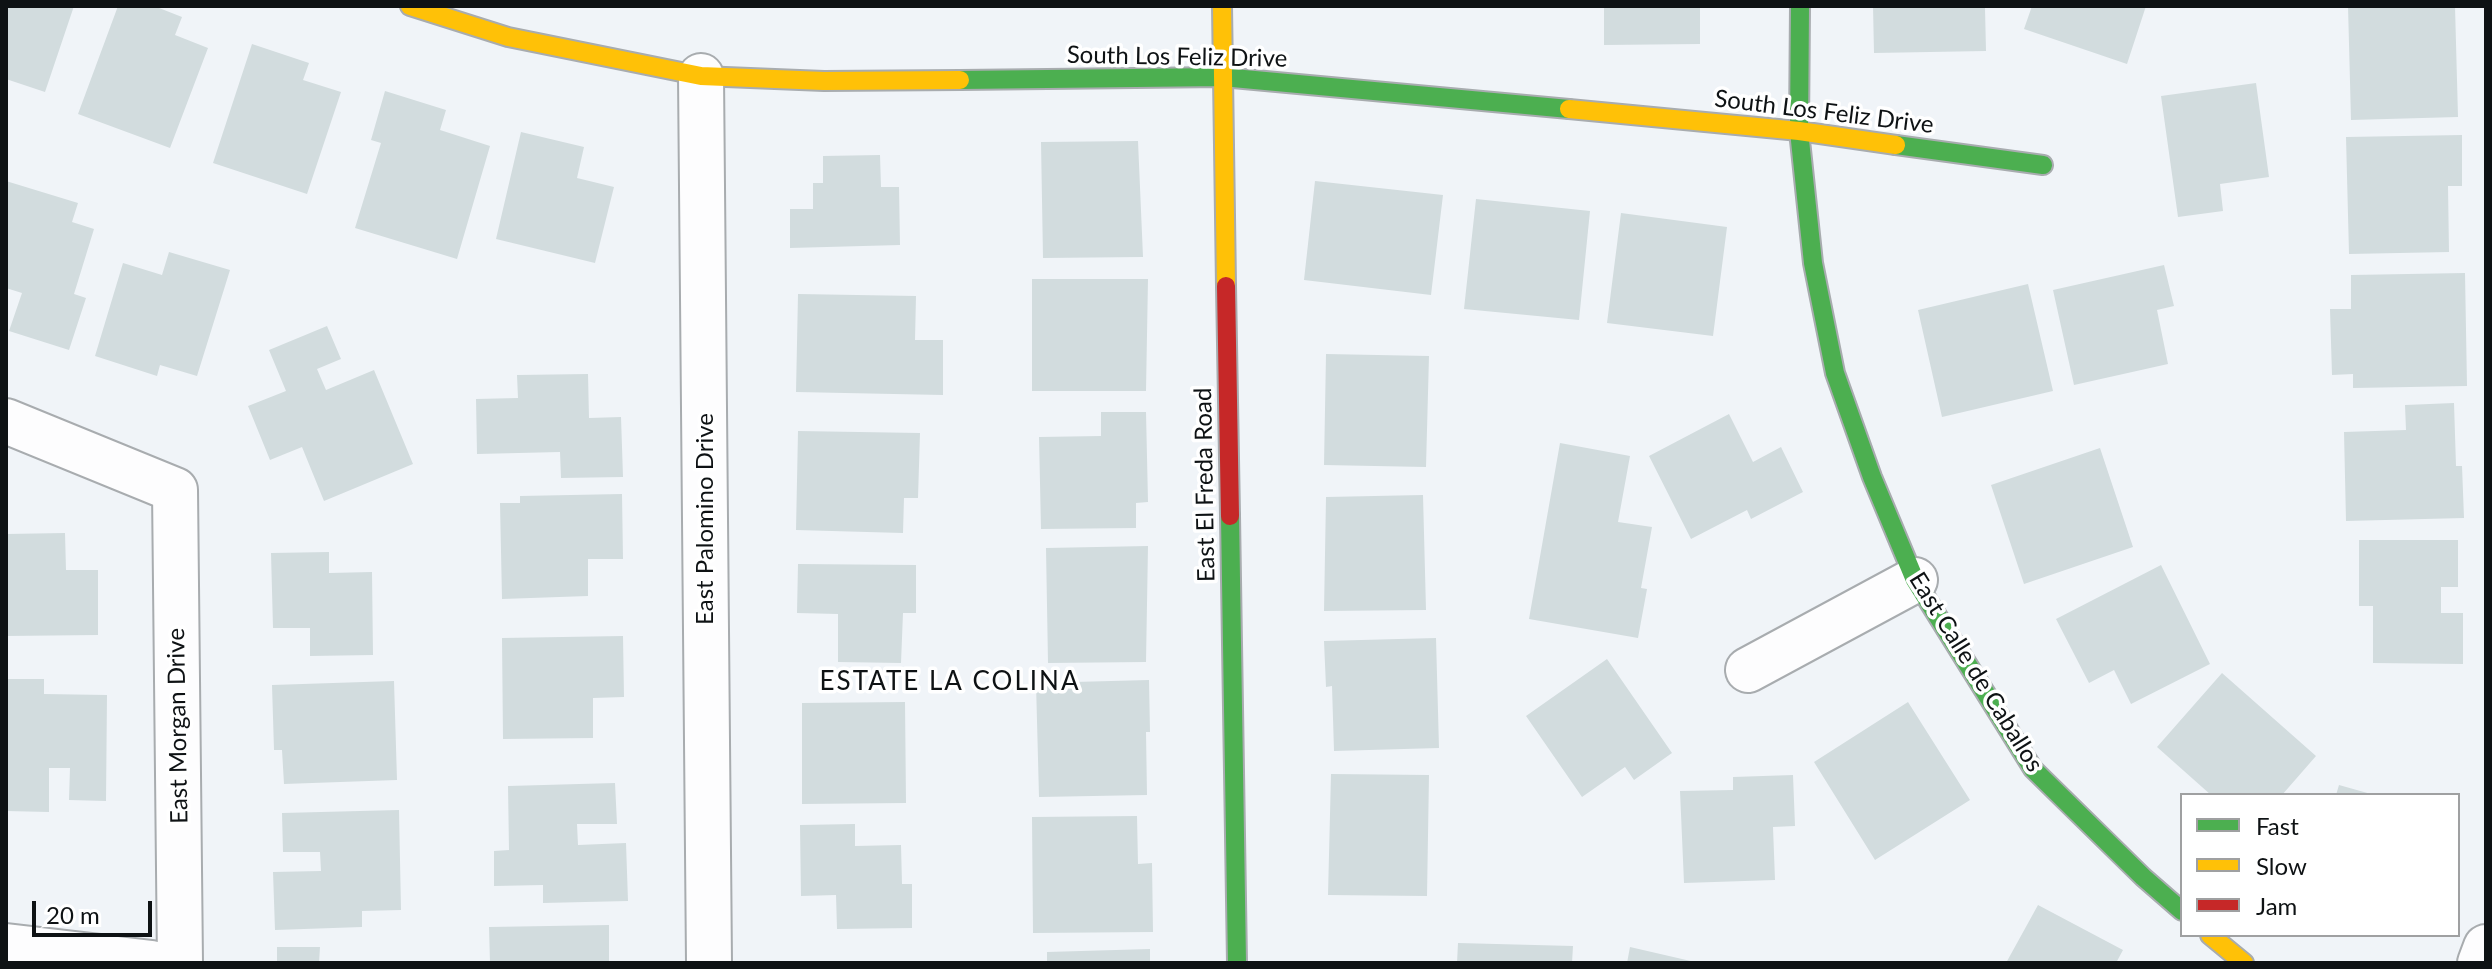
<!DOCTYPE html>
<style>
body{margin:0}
#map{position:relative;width:2492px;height:969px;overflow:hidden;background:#f0f4f8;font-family:Lato,sans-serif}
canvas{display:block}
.frame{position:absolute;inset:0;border:8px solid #0e1214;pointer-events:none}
.legend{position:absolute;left:2180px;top:793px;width:280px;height:144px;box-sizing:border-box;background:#fff;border:2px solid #9fa0a1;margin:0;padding:10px 14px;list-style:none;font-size:24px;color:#0e1214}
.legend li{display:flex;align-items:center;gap:16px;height:40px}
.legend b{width:40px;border:2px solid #9fa0a1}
.scale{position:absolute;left:32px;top:901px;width:120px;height:36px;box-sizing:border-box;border:4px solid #0e1214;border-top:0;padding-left:10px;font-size:24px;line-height:28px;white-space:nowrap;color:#0e1214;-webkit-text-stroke:6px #fff;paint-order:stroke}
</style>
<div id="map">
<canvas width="2492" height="969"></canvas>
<div class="frame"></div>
<ul class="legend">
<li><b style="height:10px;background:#4caf50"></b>Fast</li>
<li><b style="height:10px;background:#ffc107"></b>Slow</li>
<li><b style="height:10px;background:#c62828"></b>Jam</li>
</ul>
<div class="scale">20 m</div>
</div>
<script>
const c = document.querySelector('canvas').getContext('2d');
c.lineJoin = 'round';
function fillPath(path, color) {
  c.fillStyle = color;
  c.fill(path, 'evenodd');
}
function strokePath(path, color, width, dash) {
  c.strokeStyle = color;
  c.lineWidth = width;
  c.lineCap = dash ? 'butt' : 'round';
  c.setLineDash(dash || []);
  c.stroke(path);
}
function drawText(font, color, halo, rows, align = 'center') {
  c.font = font + ' Lato,sans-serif';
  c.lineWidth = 7;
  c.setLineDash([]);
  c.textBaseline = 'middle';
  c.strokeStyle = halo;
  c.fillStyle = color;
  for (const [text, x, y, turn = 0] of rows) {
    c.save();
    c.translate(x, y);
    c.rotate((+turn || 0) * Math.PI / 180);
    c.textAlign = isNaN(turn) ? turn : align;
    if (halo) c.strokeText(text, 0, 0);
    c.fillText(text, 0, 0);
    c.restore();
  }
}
const building = new Path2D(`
 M6,6H74L45,92L6,79Z
 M118,6H154L182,17L175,35L208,48L170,148L78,114Z
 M1604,6H1700V44L1604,45Z
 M1873,6L1985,8L1986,51L1874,53Z
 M2032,6H2146L2127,64L2024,29Z
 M2348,6H2455L2458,117L2351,120Z
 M252,44L309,63L303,80L341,92L307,194L213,163Z
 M2256,83L2269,177L2220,184L2223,211L2178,217L2161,96Z
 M385,91L446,110L440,130L490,146L457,259L355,228L381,143L371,140Z
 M521,132L584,147L577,178L614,187L595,263L496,239Z
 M2462,135V186H2448L2449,252L2349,254L2346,137Z
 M1138,141L1143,257L1043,258L1041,142Z
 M880,155L881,187H899L900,245L790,248V209H813V183H823V156Z
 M6,181L78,203L72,222L94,229L74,294L86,298L69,350L9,331L22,293L6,288Z
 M1315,181L1443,195L1431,295L1304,280Z
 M1476,199L1590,211L1579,320L1464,309Z
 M1621,213L1727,227L1713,336L1607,323Z
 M169,252L230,270L197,376L160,365L157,376L95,356L123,263L162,275Z
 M2164,265L2174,306L2157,310L2168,364L2074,385L2053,290Z
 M2465,273L2467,386L2353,388V374L2332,375L2330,309H2351V275Z
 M1032,279H1148L1146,391H1032Z
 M2028,284L2053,391L1942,417L1918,310Z
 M798,294L916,296L915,340H943V395L796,392Z
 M327,326L341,359L317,369L326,390L374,370L413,464L324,501L302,447L270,460L248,406L286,391L269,350Z
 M1326,354L1429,356L1426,467L1324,465Z
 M588,374L589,418L621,417L623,477L561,478L560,452L477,454L476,399L518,398L517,375Z
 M2454,403L2456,466H2462L2464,518L2346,521L2344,432L2406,430L2405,405Z
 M1101,412H1146L1148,502L1136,503V528L1041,529L1039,437L1101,436Z
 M1729,414L1753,462L1781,447L1803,492L1751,519L1747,510L1691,539L1649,456Z
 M798,431L920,433L918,498H904L903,533L796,530Z
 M1560,443L1630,456L1618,522L1652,527L1641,588L1647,589L1638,638L1529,619Z
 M2100,448L2133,547L2024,584L1991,485Z
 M622,494L623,559H588V596L502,599L500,503H520V496Z
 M1423,495L1426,610L1324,611L1326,497Z
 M65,533L66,570H98V635L6,636V534Z
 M2359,540H2458V587H2441V613H2463V664L2373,663V606H2359Z
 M1148,546L1146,662L1048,663L1046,548Z
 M329,552V573L372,572L373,655L310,656V628H273L271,553Z
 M798,564L916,565V613H903L901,663L838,662V614L797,613Z
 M2161,565L2210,664L2131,704L2114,670L2089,683L2056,619Z
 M623,636L624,697L593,698V738L503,739L502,638Z
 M1436,638L1439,748L1334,751L1332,686L1326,687L1324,641Z
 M1607,659L1672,753L1634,780L1625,767L1582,797L1526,716Z
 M2222,673L2316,756L2282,795H2211L2157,747Z
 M8,679H44V694L107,695L106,801L69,800L70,768H49V812L6,811Z
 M1149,680L1150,732H1146L1147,795L1039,797L1036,683Z
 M394,681L397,780L284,784L282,750H274L272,685Z
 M905,702L906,803L802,804V703Z
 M1908,702L1970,800L1875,860L1814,762Z
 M1331,774L1429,775L1427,896L1328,895Z
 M1793,775L1795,826L1773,827L1775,880L1684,883L1680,791L1733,790V777Z
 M615,783L617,824H577L578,845L626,843L628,901L543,903V885L494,886V851L509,850L508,786Z
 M2339,785L2371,794V795H2336Z
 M399,810L401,910L362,911V927L275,930L273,872L321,871L320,852H283L282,813Z
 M1137,816L1138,864L1152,863L1153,932L1033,933L1032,817Z
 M855,824V846L901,845L902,884H912V928L837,929L836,895L801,896L800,825Z
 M2038,905L2123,950L2116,963H2006Z
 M609,925V963H490L489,927Z
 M1458,943L1573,946L1572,963H1457Z
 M277,947H320L319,963H277Z
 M1630,947L1695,962V963H1627Z
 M1150,949V963H1047V952Z`);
const street = new Path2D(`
 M701,76L709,963
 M6,421L175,490L180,963
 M1748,670L1915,580
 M6,946L152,963
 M2480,963L2486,947`);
const fast = new Path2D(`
 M1800,6L1799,131L1813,263L1835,373L1872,477L1915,580L2033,769L2143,877L2182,911
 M960,80L1222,77L1569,109
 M1896,145L2043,165
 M1230,516L1237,963`);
const slow = new Path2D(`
 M410,6L508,37L701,76L824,81L960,80
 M1222,6L1226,286
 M1569,109L1799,131L1896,145
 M2210,935L2244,963`);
const jam = new Path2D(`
 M1226,286L1230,516`);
const streetNames = [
 ["South Los Feliz Drive",1177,57,1],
 ["South Los Feliz Drive",1824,112,7],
 ["East El Freda Road",1205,485,-91],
 ["East Palomino Drive",705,519,-90],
 ["East Calle de Caballos",1976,672,58],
 ["East Morgan Drive",178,726,-91]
];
const neighbourhoodNames = [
 ["ESTATE LA COLINA",950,682]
];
fillPath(building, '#d2dcde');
strokePath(street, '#a8acaf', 48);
strokePath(fast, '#a8acaf', 22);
strokePath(slow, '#a8acaf', 22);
strokePath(jam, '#a8acaf', 22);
strokePath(street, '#fdfdfe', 44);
strokePath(fast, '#4caf50', 18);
strokePath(slow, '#ffc107', 18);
strokePath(jam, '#c62828', 18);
drawText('24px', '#0e1214', '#fff', streetNames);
c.letterSpacing = '2px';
drawText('26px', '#0e1214', '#fff', neighbourhoodNames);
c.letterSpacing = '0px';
</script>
